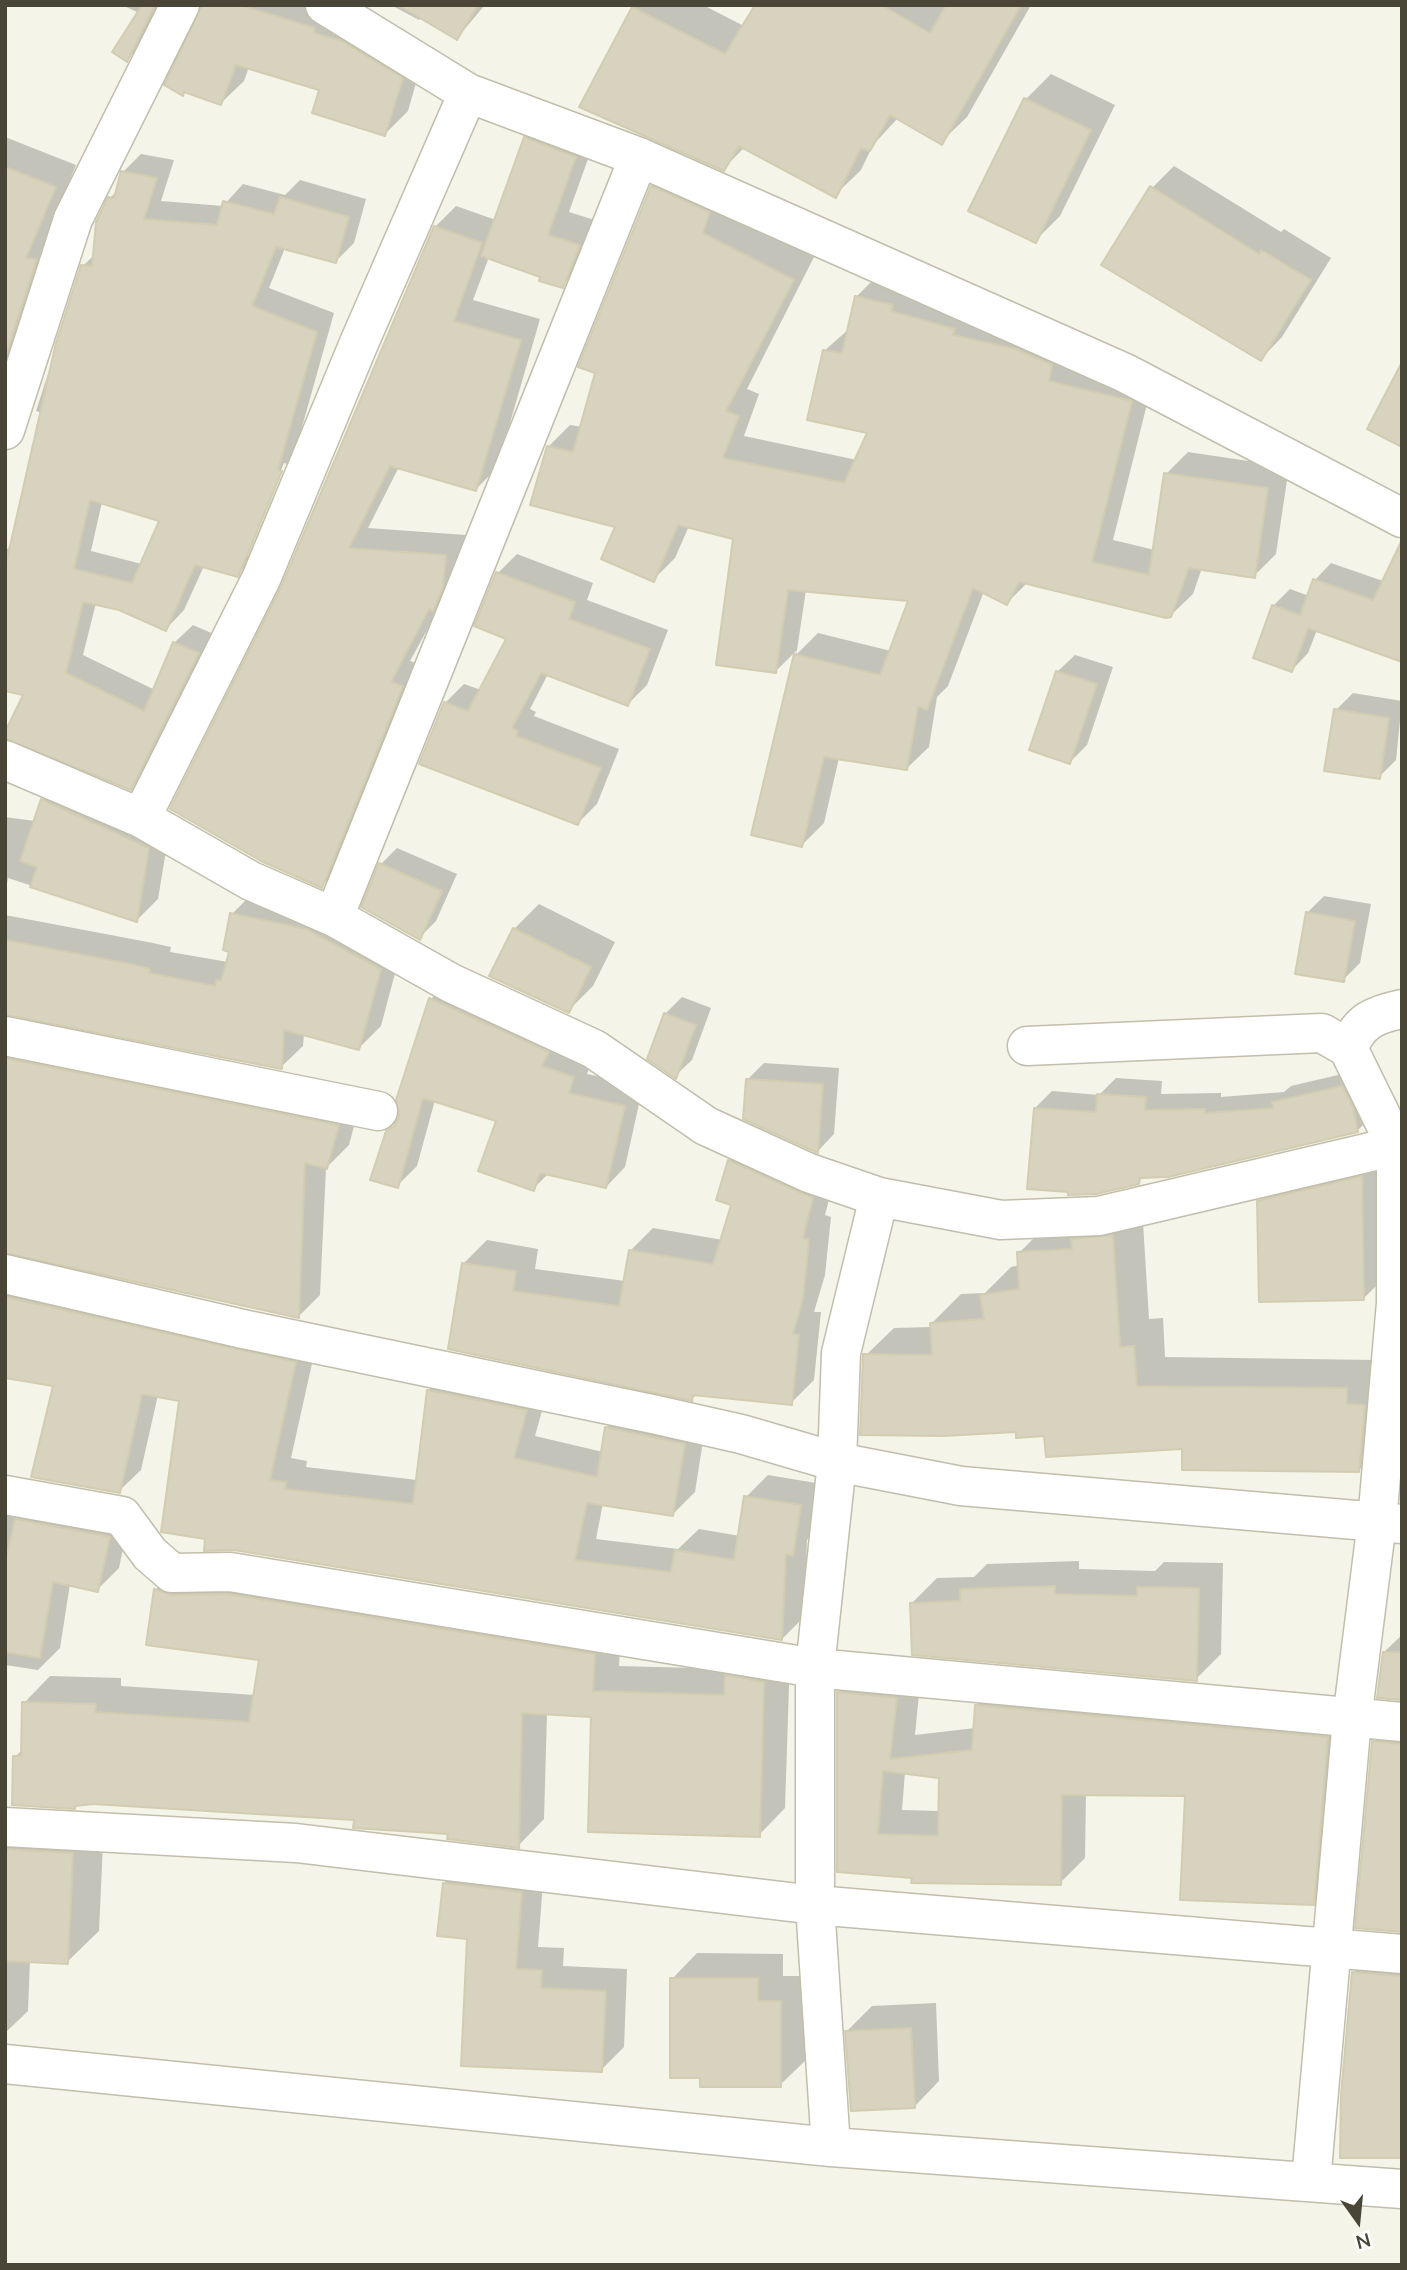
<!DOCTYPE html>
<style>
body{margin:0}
#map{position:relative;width:1407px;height:2270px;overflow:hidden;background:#f5f4e9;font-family:Mulish,sans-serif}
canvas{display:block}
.frame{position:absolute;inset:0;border:7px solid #494637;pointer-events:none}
.north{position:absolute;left:1323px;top:2186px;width:70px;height:70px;-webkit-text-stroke:5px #fff;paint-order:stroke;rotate:165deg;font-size:19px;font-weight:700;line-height:28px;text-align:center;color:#494637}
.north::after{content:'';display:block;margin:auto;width:24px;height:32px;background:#494637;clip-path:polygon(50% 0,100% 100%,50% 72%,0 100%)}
</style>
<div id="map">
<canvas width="1407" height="2270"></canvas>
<div class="frame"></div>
<div class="north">N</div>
</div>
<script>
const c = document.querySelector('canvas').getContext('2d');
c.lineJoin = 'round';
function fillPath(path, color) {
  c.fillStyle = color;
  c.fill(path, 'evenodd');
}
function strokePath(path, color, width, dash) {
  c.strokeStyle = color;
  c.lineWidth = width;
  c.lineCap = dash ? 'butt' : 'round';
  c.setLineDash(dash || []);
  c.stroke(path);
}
const shadow = new Path2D(`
 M122,5H165L150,37L127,60L139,13Z
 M203,5H337L424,55L408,111L385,134L321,89L249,67L244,81L221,103L186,91L182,94Z
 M391,5H485L457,38L422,17L419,20Z
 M636,5H703L744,26L757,5H1031L967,117L941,142L898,118L873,145L861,170L835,195L745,147L723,169L582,106Z
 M1051,74L1115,105L1060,216L1035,241L971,210L1026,99Z
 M548,116L597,134L569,212L601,222L585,263L562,286L489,257L473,300L540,319L497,468L476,489L399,467L368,528L466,535L463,565L410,661L423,665L342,865L322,886L283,588L435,227L456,206L496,220L525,138Z
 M5,137L76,165L47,236L58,238L5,382Z
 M141,154L174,160L161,201L223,206L243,184L285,195L300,180L366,199L354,243L336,261L285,248L269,288L334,313L295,452L256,556L237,575L204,566L184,610L166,629L120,609L96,603L83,655L155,690L174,643L193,625L216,635L149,769L130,788L26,694L5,619V551L13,544L42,413L36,411L83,266L95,254L110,198L118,190L123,172ZM284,463L287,464L248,556H244ZM102,502L161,520L142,564L91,551Z
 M674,165L724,211L814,257L747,389L759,394L744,436L857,460L870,432L824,351L849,329L856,297L878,275L1153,380L1113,540L1155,550L1166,474L1188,452L1289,467L1276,554L1254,576L1202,568L1193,594L1170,616L1028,582L1007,603L984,591L948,686L937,697L929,747L907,768L839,758L824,823L802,845L753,833L797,650V654L818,633L891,651L910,599L806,590L797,650L775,672L735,537L689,526L675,558L653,580L617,525L548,447L570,425L582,427L652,187Z
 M1174,166L1281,232L1284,229L1331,258L1282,337L1261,359L1152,188Z
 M517,554L593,583L587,600L668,630L647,685L628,704L548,674L530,709L536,712L534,716L619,749L597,804L578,823L445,703L464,684L481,690L509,638L498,573Z
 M1331,563L1383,581L1402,660L1317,630L1308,653L1292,670L1273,606L1290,589L1309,596L1315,580Z
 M1075,655L1113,667L1087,745L1070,762L1031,749L1058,671Z
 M1353,693L1402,701L1396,760L1379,777L1336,710Z
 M64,778L170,826L158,899L137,920L8,878L5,894V817L35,821L42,800Z
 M397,848L457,874L436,921L419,938L381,864Z
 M254,892L402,947L381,1026L359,1048L304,1034L303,1046L281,1067L5,1013L6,1021L360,1104L349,1145L326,1168L320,1295L299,1316L5,1251L6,1259L317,1341L291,1458L307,1461L306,1467L417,1480L429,1390L451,1368L548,1389L535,1436L603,1452L607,1427L629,1406L706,1422L695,1492L673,1514L603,1503L596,1539L678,1549L699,1529L740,1536L746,1497L768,1475L822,1484L815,1532L807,1540L804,1617L782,1639L207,1538L181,1399L158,1395L141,1470L119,1491L55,1385L5,1377V915L153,943L171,947L170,952L228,962L232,914Z
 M1324,896L1371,904L1360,963L1343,980L1307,913Z
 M539,904L615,942L593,986L568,1011L514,929Z
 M450,980L593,1057L587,1074L643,1086L625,1167L606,1187L549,1173L533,1189L499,1119L435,1100L417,1166L397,1186L387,1132L398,1121L431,999Z
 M682,997L711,1008L692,1060L675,1076L665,1014Z
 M764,1063L839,1068L834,1134L818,1151L747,1080Z
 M1359,1070L1374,1114L1357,1131L1145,1176L1138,1182L1035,1108L1052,1091L1099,1095L1116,1078L1162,1081L1161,1094L1221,1093V1097L1284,1092L1291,1086Z
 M752,1138L835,1175L825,1215L831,1217L825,1275L814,1312H821L814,1380L791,1403L697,1394L692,1399L464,1263L487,1240L538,1249L535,1269L625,1281L630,1251L653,1228L723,1240L734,1204L729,1161Z
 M1387,1152L1389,1273L1364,1298L1259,1202L1284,1177Z
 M1142,1207L1149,1319L1163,1318L1165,1357L1375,1360L1388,1441L1359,1470L1184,1447L1017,1430L864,1357L894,1328L932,1327V1323L961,1294L985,1293L1011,1267L1020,1265L1019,1253L1048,1224Z
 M5,1476L130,1514L119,1568L97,1590L70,1584L60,1648L38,1670L5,1665Z
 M1079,1561V1569L1155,1571L1164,1562L1223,1563L1221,1654L1196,1679L912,1603L937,1578L974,1577L987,1564Z
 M182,1563L621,1628L619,1666L733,1669L790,1656L785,1808L759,1835L593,1716L547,1713L544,1819L518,1846L355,1819L93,1802L78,1804L74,1807L15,1757L23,1749L24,1703L50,1676L121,1678V1686L255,1695L261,1659L148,1643L156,1589Z
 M1402,1635V1700L1379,1696L1384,1652Z
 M864,1668L921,1673L915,1735L975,1728L977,1705L1002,1680L1353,1713L1338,1878L1313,1903L1187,1794H1086L1085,1858L1060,1883L839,1870V1693ZM905,1772L941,1776L940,1811L902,1810Z
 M1401,1715H1402V1930L1374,1742Z
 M5,1817L104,1822L99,1931L67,1962L30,1961L28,2011L5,2033Z
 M467,1861L544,1870L538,1947L564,1948L563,1966L627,1969L624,2047L601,2070L469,1937L444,1883Z
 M1382,1944L1402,1945V2156L1353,1973Z
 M697,1953L783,1954V1976H806V2060L780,2085L672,1979Z
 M936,2003L939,2081L914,2107L847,2031L872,2006Z`);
const building = new Path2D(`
 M142,5H155L127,62L112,52Z
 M202,5H240L315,28L314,33L342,41L403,78L385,136L312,113L319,90L236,65L221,105L184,92L183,96L164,85Z
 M398,5H478L457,40Z
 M755,5H881L930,33L946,5H1021L942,145L890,115L870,151L861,148L836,198L739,146L724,171L579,107L632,7L725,54Z
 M1024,98L1091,130L1036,243L968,211Z
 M524,137L576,157L548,235L580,245L563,288L539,281L540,277L481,256Z
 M5,167L56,187L26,258L37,259L5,358Z
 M121,171L157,178L144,219L217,225L223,201L274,214L280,197L349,217L336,263L276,247L252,306L317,332L278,470L282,471L238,577L195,565L166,631L119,610L83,602L66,673L144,711L173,642L199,653L131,790L5,739V732L23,695L5,691V568L56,343L81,265L92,266L96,222L108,197L114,198ZM90,500L159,521L132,583L74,569Z
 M651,186L710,212L703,233L794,280L726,411L739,416L723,458L844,483L867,433L807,420L823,350L842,353L855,296L893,305L891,311L955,329L953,335L1016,349L1052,365L1049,381L1132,401L1092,562L1149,575L1164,473L1268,488L1255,578L1189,568L1171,617L1166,618L1019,582L1007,605L973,588L927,710L918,706L907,770L824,757L802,847L751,835L794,654L880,675L908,601L788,590L776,673L716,665L733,539L678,525L654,582L601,559L615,527L530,505L547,446L573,452L595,373L578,367Z
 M1150,186L1259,254L1261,250L1311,280L1261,361L1101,265Z
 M434,226L482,243L454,321L521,340L476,491L390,466L349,548L446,555L443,587L433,611L429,609L391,682L403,686L322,888L261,861L170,809L281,587Z
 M1402,362V447L1367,429Z
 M1402,540V662L1308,628L1292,672L1253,658L1272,605L1300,615L1313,579L1373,600Z
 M496,572L575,602L569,619L650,649L628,706L541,673L512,728L518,731L516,736L601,768L578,825L419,764L444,702L468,711L506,639L474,626Z
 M1056,671L1097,684L1070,764L1029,750Z
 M1334,709L1389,718L1380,779L1324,771Z
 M41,799L149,848L137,922L30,887L37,867L20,861Z
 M379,863L442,891L420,940L361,907Z
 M1306,912L1355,921L1344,982L1295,974Z
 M230,913L306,929L381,969L359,1050L284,1030L282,1069L5,1015V940L131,964L150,969L149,973L215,986L216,980L221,981L229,952L223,950Z
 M513,928L591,967L569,1013L489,976Z
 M429,998L549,1052L542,1066L574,1077L569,1093L625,1106L606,1188L540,1173L534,1191L478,1171L496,1121L423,1098L398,1188L370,1180L386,1131L394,1126L399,1116L396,1100Z
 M664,1013L696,1025L676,1079L647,1059Z
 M5,1058L339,1125L327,1169L305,1163L299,1318L5,1253Z
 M746,1079L823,1084L818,1153L743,1119Z
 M1342,1086L1353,1107L1358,1132L1168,1177L1140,1178L1139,1184L1096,1194L1068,1195V1192L1027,1189L1034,1108L1096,1112L1097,1094L1146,1097L1145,1110L1205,1109V1113L1273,1108L1272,1102Z
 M728,1160L813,1198L803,1238L809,1240L803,1299L793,1334L799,1335L792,1405L693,1395L692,1401L448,1349L462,1263L516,1271L513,1291L619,1306L629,1250L713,1264L731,1205L716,1200Z
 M1362,1176L1364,1300L1259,1302L1257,1201Z
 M1113,1235L1120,1347L1134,1346L1137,1386L1347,1388V1404L1365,1405L1359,1472L1182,1470V1449L1046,1457L1044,1436L1016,1438V1432L943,1436L860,1435L863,1354L932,1355L930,1323L984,1319L980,1295L1019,1289L1017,1252L1072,1249L1071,1239Z
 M5,1297L296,1362L270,1480L286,1482L285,1489L413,1504L427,1390L527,1410L514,1458L597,1477L605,1427L685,1444L673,1516L587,1503L575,1560L671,1572L675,1550L734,1560L744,1496L801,1505L793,1556L786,1554L782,1640L234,1550L204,1551L205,1539L161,1532L179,1401L142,1394L120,1493L31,1477L53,1386L5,1378Z
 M15,1519L110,1537L98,1592L53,1582L40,1658L5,1652V1563Z
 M1055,1586V1594L1137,1596V1587L1199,1588L1197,1681L912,1655L910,1603L960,1601V1589Z
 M154,1589L172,1595L228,1594L595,1654L593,1691L724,1695L725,1675L764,1682L760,1837L588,1832L591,1717L522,1713L519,1848L447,1839L448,1834L353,1828L354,1820L93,1804L75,1806V1809L12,1805L13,1756H21L22,1702L96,1704L95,1712L249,1722L259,1660L146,1645Z
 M1383,1652H1402V1700L1377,1698Z
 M837,1692L897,1698L890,1759L972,1750L975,1705L1328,1737L1314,1905L1180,1900L1185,1796L1062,1795L1061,1885L911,1883L912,1878L837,1872ZM883,1771L939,1778L938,1836L878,1834Z
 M1372,1741L1402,1744V1932L1355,1928Z
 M5,1849L73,1853L68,1964L5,1961Z
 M443,1883L522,1892L516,1969L542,1970L541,1988L606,1991L602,2072L461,2066L467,1939L437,1936Z
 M1352,1972L1402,1976V2158H1340L1341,2095Z
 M670,1978H758V2001H781V2087H700V2078H670Z
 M911,2028L915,2108L851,2111L845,2031Z`);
const street = new Path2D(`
 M325,5L468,93L639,157L1125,373L1402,518
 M5,430L73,219L180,5
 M5,760L141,818L251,881L334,917L639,157
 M141,818L261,579L359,343L468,93
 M334,917L451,983L594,1049L706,1126L809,1173L879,1197L1001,1220L1099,1216L1396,1146L1348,1048L1322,1033L1027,1046
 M5,1036L378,1111
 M1348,1048C1360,1021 1373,1015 1402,1009
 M5,1274L243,1329L657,1415L741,1434L837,1462L961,1486L1402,1524
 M5,1495L122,1516L150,1554L172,1573L230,1572L815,1668L1402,1722
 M5,1827L296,1843L815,1905L1402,1954
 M5,2064L831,2147L1402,2189
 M831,2147L815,1905V1668L837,1462L841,1353L879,1197
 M1311,2181L1352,1719L1377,1522L1396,1303V1146L1402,1144`);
fillPath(shadow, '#0003');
fillPath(building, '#d7d3be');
strokePath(building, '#d2ccb1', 2);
strokePath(street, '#c1beab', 41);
strokePath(street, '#fff', 38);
</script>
